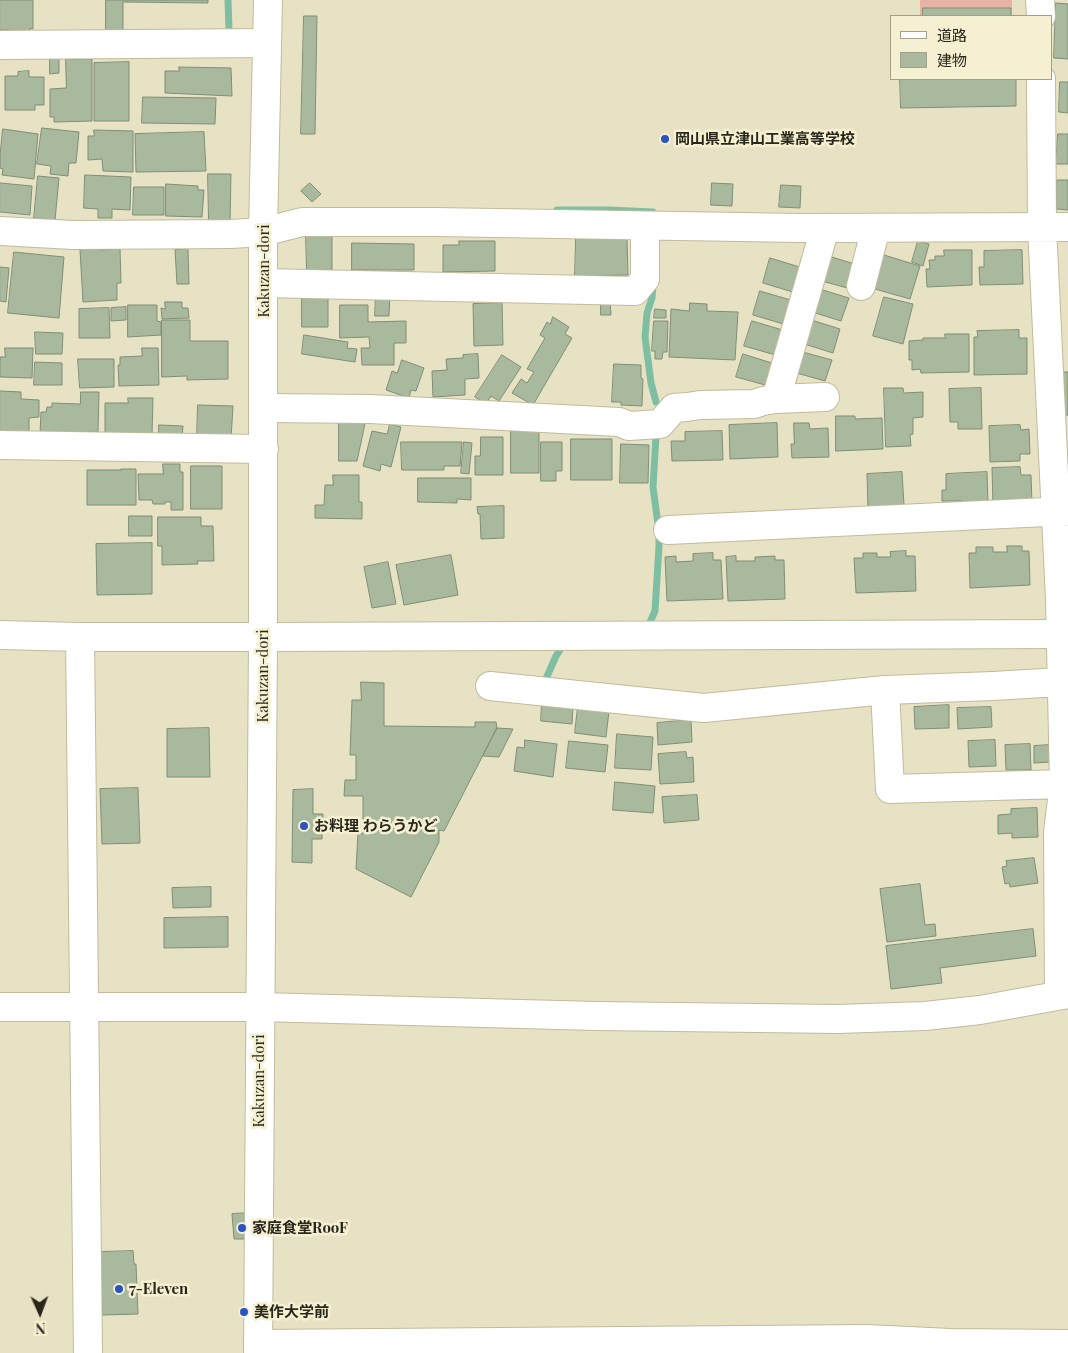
<!DOCTYPE html>
<meta charset="utf-8">
<style>
body{margin:0}
#map{position:relative;width:1068px;height:1353px;overflow:hidden;background:#e8e2c4;font-family:"Playfair Display","Noto Sans JP",serif}
canvas{display:block}
.legend{position:absolute;left:890px;top:15px;width:162px;height:65px;box-sizing:border-box;background:#f5f0d1;border:1px solid #a3a089;margin:0;padding:6px 9px;list-style:none;font-size:15px;color:#29271c}
.legend li{display:flex;align-items:center;gap:10px;height:25px}
.legend b{width:25px;border:1px solid #a3a089}
.north{position:absolute;left:15px;top:1288px;width:50px;height:50px;-webkit-text-stroke:4px #f5f0d1;paint-order:stroke;rotate:178deg;font-size:14px;font-weight:700;line-height:20px;text-align:center;color:#29271c}
.north::after{content:'';display:block;margin:auto;width:18px;height:22px;background:#29271c;clip-path:polygon(50% 0,100% 100%,50% 72%,0 100%)}
</style>
<div id="map">
<canvas width="1068" height="1353"></canvas>
<ul class="legend">
<li><b style="height:6px;background:#fff"></b>道路</li>
<li><b style="height:14px;background:#a9b99e"></b>建物</li>
</ul>
<div class="north">N</div>
</div>
<script>
const c = document.querySelector('canvas').getContext('2d');
c.lineJoin = 'round';
function fillPath(path, color) {
  c.fillStyle = color;
  c.fill(path, 'evenodd');
}
function strokePath(path, color, width, dash) {
  c.strokeStyle = color;
  c.lineWidth = width;
  c.lineCap = dash ? 'butt' : 'round';
  c.setLineDash(dash || []);
  c.stroke(path);
}
function drawText(font, color, halo, rows, align = 'center') {
  c.font = font + ' "Playfair Display","Noto Sans JP",serif';
  c.lineWidth = 5;
  c.setLineDash([]);
  c.textBaseline = 'middle';
  c.strokeStyle = halo;
  c.fillStyle = color;
  for (const [text, x, y, turn = 0] of rows) {
    c.save();
    c.translate(x, y);
    c.rotate((+turn || 0) * Math.PI / 180);
    c.textAlign = isNaN(turn) ? turn : align;
    if (halo) c.strokeText(text, 0, 0);
    c.fillText(text, 0, 0);
    c.restore();
  }
}
const green = new Path2D(`
 M920,0H1012V16H920Z`);
const stream = new Path2D(`
 M228,0L229,30
 M557,210H609L653,212
 M653,284L652,298L647,313L645,337L651,383L656,402
 M647,629L655,611L659,546V532L653,487L656,436
 M545,681L556,656L565,642`);
const building = new Path2D(`
 M0,0H33V29L30,28V31L0,30Z
 M106,0H208V3L123,2V30H106Z
 M1056,3L1068,4V59L1054,58Z
 M923,8H1011V16H923Z
 M304,16H317L315,134H301Z
 M50,56H59V73L50,74Z
 M66,59H92V121L54,122V117H50V89L66,88Z
 M129,62V121H94V63Z
 M179,67L231,68L232,96L165,93V71H179Z
 M29,71V77H44V105H35V110H5V76H18V72Z
 M900,79H1016V106L901,108Z
 M1060,82H1068V113L1059,112Z
 M143,97L216,98L215,124L142,123Z
 M42,128L79,132L76,163H69L68,176L50,174L51,166L37,164Z
 M3,129L38,134L34,179L2,175L3,169L0,168V156Z
 M94,130L133,131V172L103,171L102,159L88,160V136H94Z
 M204,132L206,171L136,172L135,134Z
 M1058,134H1068V164H1056Z
 M208,174H231L230,222H209Z
 M85,175L131,177L130,210L112,209V218H98V209L84,208Z
 M38,176L59,178L55,220L34,218Z
 M1057,180H1068V210L1057,209Z
 M0,183L32,186L30,215L0,212Z
 M310,183L321,194L312,202L301,191Z
 M712,183L733,184L732,206L711,205Z
 M166,184L198,186V190H204L202,217L166,216Z
 M781,185L801,186L800,208L779,207Z
 M134,187H164V215H133Z
 M306,236H332V270H307Z
 M576,238L627,239L628,275L575,276Z
 M459,241H495V271L443,272V245H459Z
 M918,241L929,244L923,266L912,262Z
 M352,243L414,244V270H352Z
 M98,248L99,250L120,249L121,283H117V300L83,302L80,250Z
 M188,249L189,284H177L175,250Z
 M944,250H972V285L927,287L926,269H930L929,260H935V256H944Z
 M1022,250L1023,284L980,285L979,267H984V251Z
 M14,252L64,257L59,318L8,313Z
 M825,255L858,265L851,289L818,280Z
 M884,255L920,266L910,299L875,289Z
 M770,258L803,268L796,293L763,283Z
 M0,267L9,268L6,302L0,301Z
 M816,288L849,298L841,321L809,311Z
 M760,291L794,301L787,325L753,315Z
 M302,292H328V327H302Z
 M376,294H390L389,316H375Z
 M884,297L913,304L903,344L873,336Z
 M601,299L610,300L611,315H601Z
 M165,302H182V308H188L189,318L162,319L161,308L165,309Z
 M502,303L503,345L474,346L473,304Z
 M690,303L707,304V311L738,312L735,360L669,357L671,309L689,311Z
 M128,305H157V321L161,322V335L128,337Z
 M340,305H368V322L406,321V343H394V365H362L361,348H370L369,337L340,338Z
 M126,307V320L111,321V308Z
 M109,308L110,338H79V309Z
 M655,309L666,310V318H654Z
 M553,317L569,327L565,334L572,338L533,405L512,393L521,379L527,383L534,372L527,369L545,338L540,335L547,322L550,324Z
 M808,319L840,329L833,353L801,343Z
 M162,320H190V341H228V379L187,380V376L162,377Z
 M654,321H668L667,352H663L662,359H655V351H652Z
 M752,321L786,331L779,356L744,346Z
 M1019,330V338H1027V374L974,375V337H978L977,331Z
 M35,332L63,333L62,354H36Z
 M945,334H969V372L921,373L920,369L912,370V360H909V341L923,340V338H945Z
 M304,335L348,342L347,348L357,349L355,362L302,354Z
 M5,348H33L32,378L0,377V357H5Z
 M142,348H158L159,385L119,386L118,365H120V357L142,356Z
 M799,351L832,360L825,381L793,372Z
 M478,354L479,378L465,379V395L433,397L432,371L447,370L446,359L463,358V355Z
 M743,354L775,364L769,386L736,377Z
 M502,355L521,367L499,401L491,396L486,404L475,397Z
 M78,359H114V387L80,388Z
 M402,360L424,368L416,391L411,390L409,398L386,390L392,371L397,373Z
 M35,362L62,363V385H34Z
 M614,364L641,365V378L643,379L642,406L621,405V402H612Z
 M1063,372H1068V415H1063Z
 M884,388H903L904,393L923,392V417L913,418V434L910,435L911,446L886,447Z
 M981,388L982,429H958V422H950L949,389Z
 M0,391L21,392V399L39,400V417L29,418V433L0,432Z
 M81,392H99L98,432H66V434H40L41,412H46L47,407H52V403L80,404Z
 M128,398H153L152,435L105,434V403H128Z
 M198,405L233,406L231,439L197,438Z
 M836,416H855V419L882,418L883,449L836,451Z
 M339,418L366,419L357,461H339Z
 M777,423L778,457L730,459L729,425Z
 M794,423H809L810,429L828,428L829,457L792,458L791,444H794Z
 M390,424L401,427L391,467L381,464L380,471L363,466L372,431L387,434Z
 M159,425L183,426L182,438L159,437Z
 M1020,425L1021,430L1029,429L1030,454H1020V461L990,462L989,426Z
 M511,426H539V473H511Z
 M722,431L723,460L672,461L671,441H685V432Z
 M481,437H503V475H475V456H480Z
 M571,439H612V480H571Z
 M401,442H462L460,466H444V470H402Z
 M464,442L472,443L469,474L461,473Z
 M541,442H562V471H556V481H541Z
 M621,444L649,445L648,483H620Z
 M163,464H180V472H183V510H171V502H165V504H153L152,500H139L138,474H163Z
 M191,466H222V509H191Z
 M1020,467L1021,475H1031L1032,504L993,505L992,468Z
 M121,469H136V505H87V470H121Z
 M902,472L904,505L868,507L867,474Z
 M987,472L988,504L963,505L962,501H942V490H946V474Z
 M333,475H359V502H362V519L315,518V505H324L325,485H333Z
 M418,478H471V500L457,499V503L418,502Z
 M504,506V538L481,539L480,514H478L477,507Z
 M129,516H152V536H129Z
 M158,517H201V526H213L214,561H197L198,564L162,565V546H158Z
 M152,543V594L97,595L96,544Z
 M1007,546H1022V551H1029L1030,585L970,588L969,553H976V547H993V552H1007Z
 M906,551V556H915L916,591L856,593L854,558H863V553H877V557H891L890,552Z
 M713,553V560H721L723,599L667,601L665,557L676,556V562L693,561V554Z
 M451,555L458,595L404,605L396,565Z
 M736,556V561H755V557L775,556V560H784L785,599L728,601L726,557Z
 M388,562L396,604L372,608L364,567Z
 M361,682L384,683V726L475,727V722H496L497,728L444,831L439,830V842L411,897L356,869L358,833L363,834V796H344L345,780H356V755H350L352,700H361Z
 M542,703L573,705L572,724L541,721Z
 M949,705V728L915,729L914,707Z
 M578,707L609,711L606,737L575,733Z
 M991,707L992,727L958,729L957,708Z
 M691,720L692,742L658,745L657,723Z
 M209,728L210,777H167V729Z
 M497,728L513,729L499,757L483,756Z
 M617,734L653,737L651,770L615,768Z
 M525,740L557,744L553,777L514,771L517,747L524,748Z
 M995,740L996,766L969,767L968,741Z
 M569,741L608,745L605,772L566,768Z
 M1030,744L1031,770H1006L1005,745Z
 M1049,745L1050,762L1034,763V746Z
 M686,752L687,758L693,757L694,782L660,784L658,754Z
 M615,782L655,786L653,813L613,810Z
 M138,788L140,843L102,844L100,789Z
 M313,789V814H323L322,839H312V863L292,862L293,790Z
 M697,795L699,820L664,823L662,797Z
 M1037,808L1038,837L1012,838V833L998,834V815L1011,814V809Z
 M1034,858L1038,883L1010,887L1009,883L1005,884L1002,867L1007,866L1006,861Z
 M920,884L925,925L935,924L936,936L887,942L880,889Z
 M211,887V907L173,908L172,888Z
 M228,917V947L164,948V918Z
 M1033,929L1036,956L940,968L942,983L891,989L886,946Z
 M250,1213L251,1239H234L232,1214Z
 M133,1251L134,1264H136L138,1314L102,1315L100,1252Z`);
const minor = new Path2D(`
 M1040,0L1041,16
 M0,45L267,43
 M1041,79L1042,227L1060,599L1064,784L1058,832L1059,995
 M0,231L73,235L231,234L263,232L302,222H435L801,228L1068,227
 M263,283L635,291L645,279V226
 M861,286L876,228
 M776,399L825,228
 M264,408L370,409L619,422L629,426L660,424L674,408L687,407L700,405L754,404L763,401L776,399L825,397
 M0,445L264,449
 M668,530L1068,511
 M80,637L88,1353
 M490,686L704,708L885,690L993,686L1061,682
 M885,690L890,789L1064,784
 M0,1007H260L596,1016L838,1019L925,1016L980,1010L1068,994
 M258,1344L867,1339L950,1343L1068,1344`);
const tertiary = new Path2D(`
 M0,635L80,637H263L1068,634
 M258,1353L263,637V232L268,0`);
const markers = [
 [665,139,5,"#2a54c3"],
 [304,826,5,"#2a54c3"],
 [242,1228,5,"#2a54c3"],
 [119,1289,5,"#2a54c3"],
 [244,1312,5,"#2a54c3"]
];
const poiNames = [
 ["岡山県立津山工業高等学校",675,139],
 ["お料理 わらうかど",314,826],
 ["家庭食堂RooF",252,1228],
 ["7-Eleven",129,1289],
 ["美作大学前",254,1312]
];
const streetNames = [
 ["Kakuzan-dori",264,271,-90],
 ["Kakuzan-dori",263,676,-90],
 ["Kakuzan-dori",259,1081,-90]
];
fillPath(green, '#e8b3a7');
strokePath(stream, '#7ebfa3', 7);
fillPath(building, '#a9b99e');
strokePath(building, '#7f8e75', 1);
strokePath(minor, '#c0bb9e', 30);
strokePath(tertiary, '#c0bb9e', 30);
strokePath(minor, '#fff', 28);
strokePath(tertiary, '#fff', 28);
for (const [x, y, r, color] of markers) {
  const dot = new Path2D();
  dot.arc(x, y, r, 0, 2 * Math.PI);
  c.fillStyle = color;
  c.fill(dot);
  strokePath(dot, '#f5f0d1', 2);
}
drawText('bold 15px', '#29271c', '#f5f0d1', poiNames, 'left');
drawText('15px', '#29271c', '#f5f0d1', streetNames);
</script>
